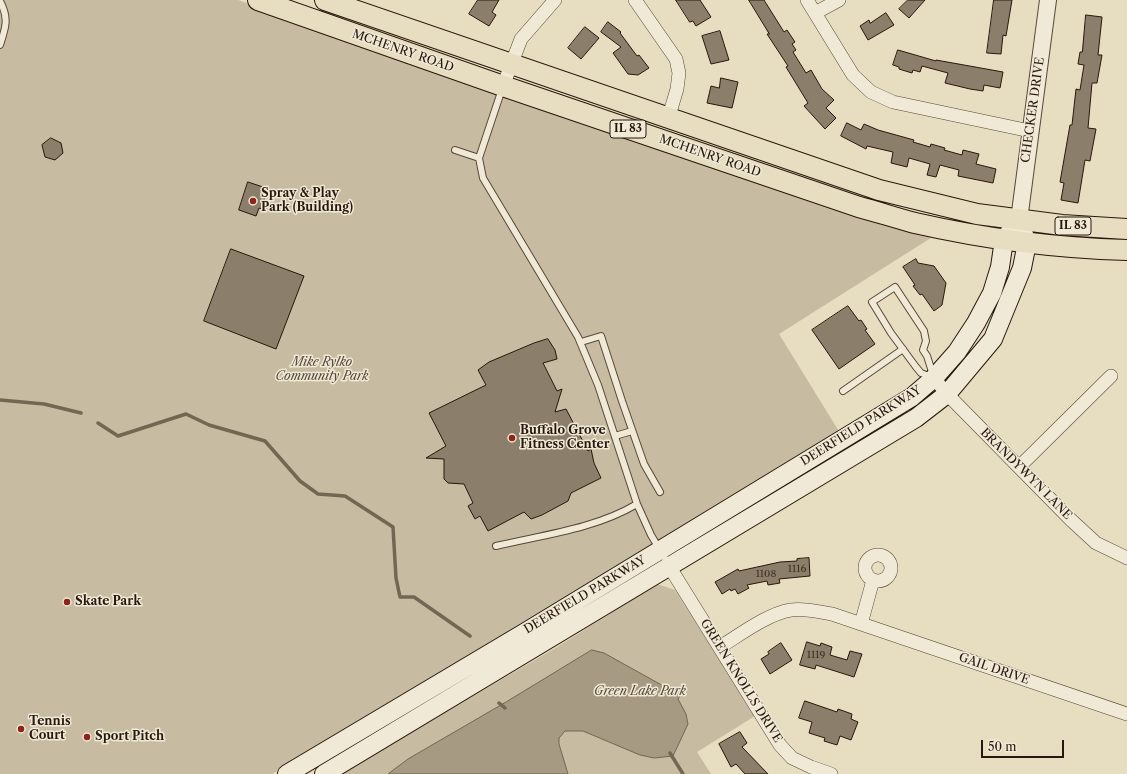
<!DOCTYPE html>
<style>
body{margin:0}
#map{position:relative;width:1127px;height:774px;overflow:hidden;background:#e7ddc0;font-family:"Libre Caslon Text",serif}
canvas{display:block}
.scale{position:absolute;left:981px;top:740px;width:83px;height:18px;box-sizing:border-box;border:2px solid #28170c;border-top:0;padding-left:5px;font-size:12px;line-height:14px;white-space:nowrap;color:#28170c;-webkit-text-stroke:3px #efe9d6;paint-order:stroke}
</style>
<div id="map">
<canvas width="1127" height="774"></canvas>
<div class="scale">50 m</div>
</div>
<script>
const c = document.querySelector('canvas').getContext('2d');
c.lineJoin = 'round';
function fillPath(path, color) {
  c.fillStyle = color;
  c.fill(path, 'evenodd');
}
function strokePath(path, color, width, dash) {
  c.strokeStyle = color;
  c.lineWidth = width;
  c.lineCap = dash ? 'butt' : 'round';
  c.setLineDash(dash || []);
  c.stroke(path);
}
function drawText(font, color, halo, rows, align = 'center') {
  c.font = font + ' "Libre Caslon Text",serif';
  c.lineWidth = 3;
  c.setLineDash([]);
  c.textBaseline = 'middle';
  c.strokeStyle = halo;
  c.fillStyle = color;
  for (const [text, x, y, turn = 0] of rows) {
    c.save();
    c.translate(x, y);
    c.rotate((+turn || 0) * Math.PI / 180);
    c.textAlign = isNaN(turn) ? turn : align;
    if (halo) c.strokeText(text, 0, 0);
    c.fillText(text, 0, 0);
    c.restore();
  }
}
const green = new Path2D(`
 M0,0H238L829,204L934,236L779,334L840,433L398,700L272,774H0Z
 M657,584L675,590L755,716L697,752L711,774H340L557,647Z`);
const water = new Path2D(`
 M592,650L604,653L667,688L683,691L678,699L686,714L688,724L673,756L654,758L640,755L583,731H565L559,738V744L568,774H388L408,759L506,702Z`);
const stream = new Path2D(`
 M0,400L44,404L81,413
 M98,423L118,436L186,414L209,425L265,441L300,481L318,494L345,496L393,527L396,578L400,597H414L470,636
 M499,703L505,708
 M670,753L683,774`);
const building = new Path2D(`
 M478,0H499L492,12L496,15L489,26L469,14Z
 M676,0H700L711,17L696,26L693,21L690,22Z
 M749,0H764L784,32L787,30L795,42L792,44L796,50L793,52L806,73L811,70L822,89L834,100L826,108L836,118L825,129L804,106L808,103L786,67L788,66L767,34H769Z
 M908,0H925L909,18L899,9Z
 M994,0H1012L1006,36L1003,35L1001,54L987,53Z
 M886,13L894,25L868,40L860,26L869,20L870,23Z
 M1086,15L1102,17L1098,55H1102L1097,83H1092L1088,128L1096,129L1090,161L1085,160L1078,203L1061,200L1064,183L1060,182L1070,125H1072L1076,89L1080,90L1084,65L1078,64L1080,52H1082Z
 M608,22L621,32L620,33L637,56L639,55L649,68L638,75L628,74L613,53L621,47L601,32Z
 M585,27L599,38L581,59L568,48Z
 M720,31L729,60L711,64L702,36Z
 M898,50L936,61V60L1003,72L1000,88L984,85L983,91L970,89L945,83L948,73L922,66L920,72L913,70L912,73L899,69V67L893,65Z
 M721,78L738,82L732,108L707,103L711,86L719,88Z
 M847,123L861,130L864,124L878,130L914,140L913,142L930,147L931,144L945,148L944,150L962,155L963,150L979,154L976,164L996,169L993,183L958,176L959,170L940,165L936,177L927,175L930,164L909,158L907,167L891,163L893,152L867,146L866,149L841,136Z
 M51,138L61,143L63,153L55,160L45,157L42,145Z
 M248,182L266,188L264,193L266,194L261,209L259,208L256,216L239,210Z
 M231,249L304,276L276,349L204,321Z
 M916,259L918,263L934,266L946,283L942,305L934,311L922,294L920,295L913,286L915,285L903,267Z
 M848,306L859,321L861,320L867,329L865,330L875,344L839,369L812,330Z
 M548,339L555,350L557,359L543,363L557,391L562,389L555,412L566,409L588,451L591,449L594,463L601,478L571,493L568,501L542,515L531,519L524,512L488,531L480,516L475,519L468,506L473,503L464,484L448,483L444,479V459L426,458L446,446L429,413L486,385L478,370L489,362L534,343Z
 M809,558L810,576L779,579L780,583L768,585L767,581L747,585L749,588L738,594L735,589L731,591L730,589L722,594L715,582L738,569L739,571L780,562L797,561V559Z
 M807,642L820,646L821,643L832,647L830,655L847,660L850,651L862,654L854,677L816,665L815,669L800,665Z
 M781,643L792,660L770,674L761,659L769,654L768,652Z
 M805,701L837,712L838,709L852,714L851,719L858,722L851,740L840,736L837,745L824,741L825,738L809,733L812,722L799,718Z
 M740,732L747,743L742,747L768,774H745L736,764L731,767L719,744Z`);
const service = new Path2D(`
 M0,1C9,18 6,27 0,45
 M502,89L479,158L483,178L578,337L598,385L637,504L651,535L669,565
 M455,150L479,158
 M895,287L924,331L926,341L923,350L927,356L934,378L921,373L916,367L891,333L872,302Z
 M581,342L601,336L622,401L644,464L660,492
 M843,391L903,349
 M615,436L632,431
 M496,546C543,535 595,529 637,504`);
const minor = new Path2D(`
 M635,0L676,59L679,73L677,89L668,119
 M807,0L853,75L871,92L893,102L1030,131
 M815,13L839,0
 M503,86L521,39L555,0
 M934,378L947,394L1071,520L1096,543L1127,558
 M1019,467L1111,376
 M865 568a13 13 0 1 1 26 0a13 13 0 1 1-26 0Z
 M669,566L780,745L792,758L811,767L831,774
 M861,624L873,580
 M720,647C741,634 767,614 791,610C805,608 819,612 832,614L1127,714`);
const tertiary = new Path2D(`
 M1019,220L1048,0`);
const secondary = new Path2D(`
 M287,774L524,633L912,397L934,378L957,352L976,323L992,293L1000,267L1004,240L1019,220
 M324,774L916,418L947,394L993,339L1022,268L1027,243L1022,229`);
const primary = new Path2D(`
 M258,0L503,86L859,207C878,212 896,218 915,223C985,239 1055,248 1127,250
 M325,0L879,190L977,214L1062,225L1127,229`);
const markers = [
 [253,201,4,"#8f2418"],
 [512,438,4,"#8f2418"],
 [67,602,4,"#8f2418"],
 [21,729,4,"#8f2418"],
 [87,737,4,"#8f2418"]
];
const numberNames = [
 ["1116",797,569],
 ["1108",766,574],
 ["1119",816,655]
];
const shields = [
 [628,129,36],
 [1073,226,36]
];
const shieldNames = [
 ["IL 83",628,129],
 ["IL 83",1073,226]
];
const streetNames = [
 ["MCHENRY ROAD",403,51,19],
 ["CHECKER DRIVE",1033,110,-82],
 ["MCHENRY ROAD",710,156,19],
 ["DEERFIELD PARKWAY",861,426,-32],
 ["BRANDYWYN LANE",1026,474,45],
 ["DEERFIELD PARKWAY",585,595,-31],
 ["GAIL DRIVE",994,669,19],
 ["GREEN KNOLLS DRIVE",741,681,58]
];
const poiNames = [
 ["Spray & Play",261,194],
 ["Park (Building)",261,208],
 ["Buffalo Grove",520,431],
 ["Fitness Center",520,445],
 ["Skate Park",75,602],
 ["Tennis",29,722],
 ["Court",29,736],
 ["Sport Pitch",95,737]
];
const parkNames = [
 ["Mike Rylko",322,363],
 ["Community Park",322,377],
 ["Green Lake Park",640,692]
];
fillPath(green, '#c7bba1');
fillPath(water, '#a69a83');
strokePath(water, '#746653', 1);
strokePath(stream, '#746653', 3.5);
fillPath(building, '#8b7e6a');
strokePath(building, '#28170c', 1);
strokePath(service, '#584839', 8);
strokePath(minor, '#584839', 14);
strokePath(tertiary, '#584839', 18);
strokePath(secondary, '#28170c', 20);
strokePath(primary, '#28170c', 22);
strokePath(service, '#efe9d6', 6);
strokePath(minor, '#efe9d6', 13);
strokePath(tertiary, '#efe9d6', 16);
strokePath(secondary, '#efe9d6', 18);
strokePath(primary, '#e7ddc0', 20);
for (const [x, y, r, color] of markers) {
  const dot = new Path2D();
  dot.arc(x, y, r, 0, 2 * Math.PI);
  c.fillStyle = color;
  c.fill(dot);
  strokePath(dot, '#efe9d6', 1.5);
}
drawText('10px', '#413124', null, numberNames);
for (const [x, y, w] of shields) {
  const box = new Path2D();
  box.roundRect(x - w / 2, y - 9, w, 18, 3);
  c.fillStyle = '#efe9d6';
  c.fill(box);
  strokePath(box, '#28170c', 1);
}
drawText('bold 11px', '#28170c', null, shieldNames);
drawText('12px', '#28170c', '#efe9d6', streetNames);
drawText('bold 12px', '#28170c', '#efe9d6', poiNames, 'left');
drawText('italic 12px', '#584839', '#efe9d6', parkNames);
</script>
